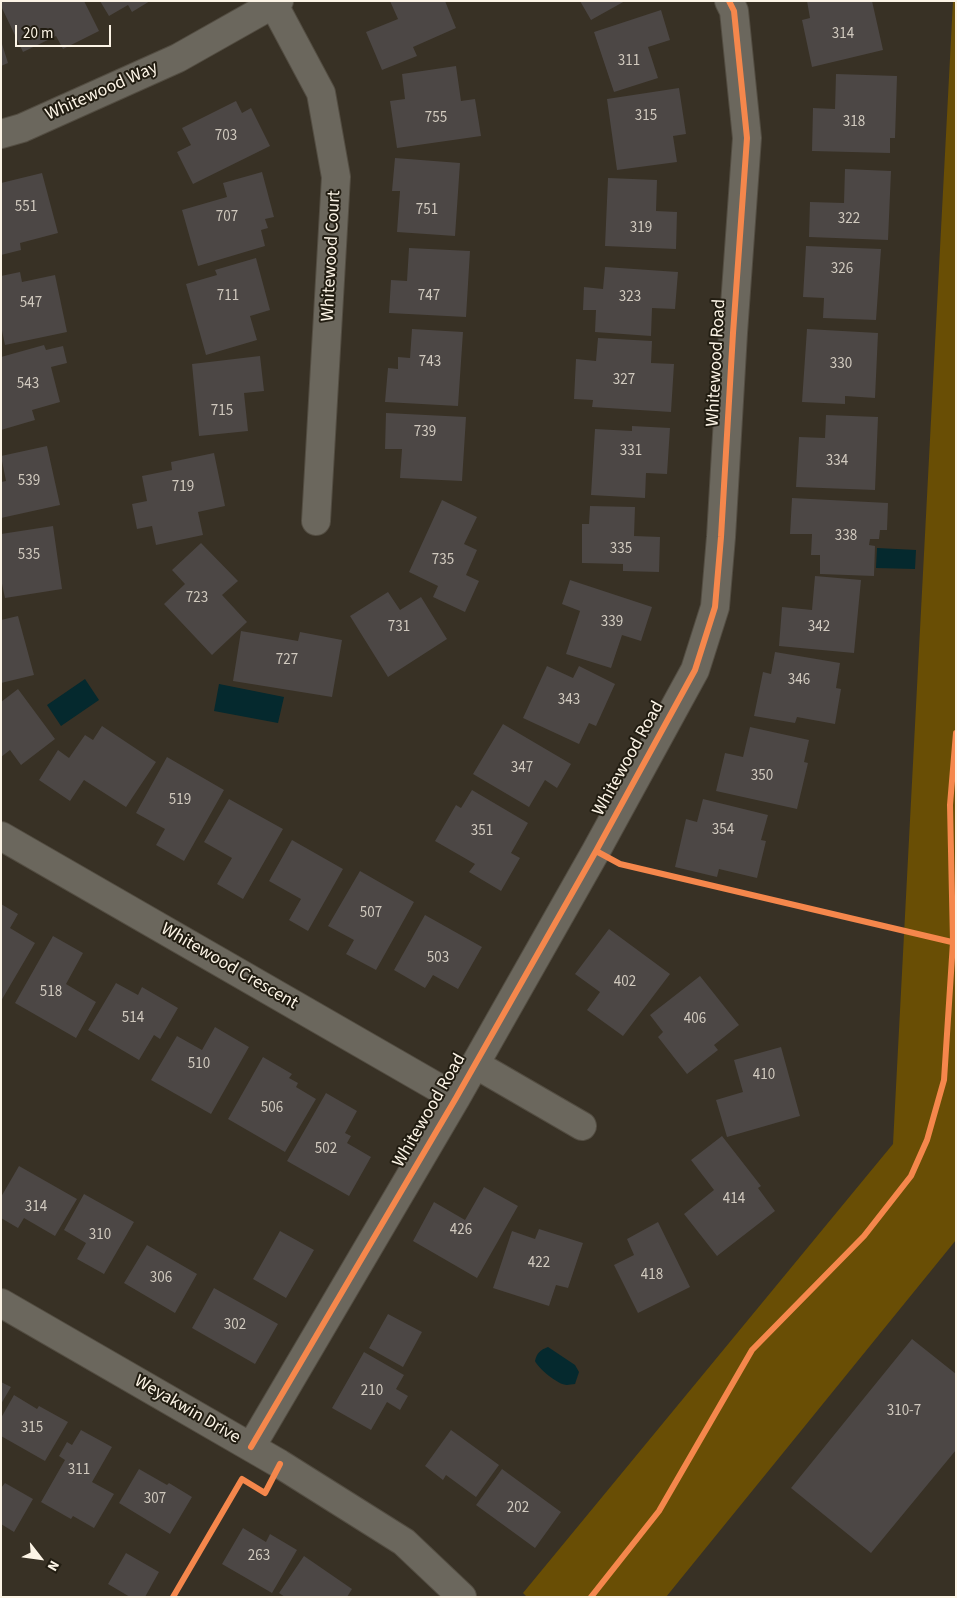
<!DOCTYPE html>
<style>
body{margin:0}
#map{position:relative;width:957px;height:1598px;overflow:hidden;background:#383125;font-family:"Source Sans 3",sans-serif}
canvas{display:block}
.frame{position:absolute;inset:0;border:2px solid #fcf4e6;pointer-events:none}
.north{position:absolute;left:15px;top:1533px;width:50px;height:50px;-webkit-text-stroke:4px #221d12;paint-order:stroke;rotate:120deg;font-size:14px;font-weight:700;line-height:20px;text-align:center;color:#fcf4e6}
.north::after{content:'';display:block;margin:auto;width:18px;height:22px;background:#fcf4e6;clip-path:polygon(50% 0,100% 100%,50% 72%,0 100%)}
.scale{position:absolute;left:15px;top:25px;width:96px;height:22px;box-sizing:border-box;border:2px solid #fcf4e6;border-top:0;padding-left:6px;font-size:15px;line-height:18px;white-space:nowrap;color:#fcf4e6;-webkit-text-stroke:4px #221d12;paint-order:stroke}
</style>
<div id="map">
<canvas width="957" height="1598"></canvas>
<div class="frame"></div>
<div class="north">N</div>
<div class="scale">20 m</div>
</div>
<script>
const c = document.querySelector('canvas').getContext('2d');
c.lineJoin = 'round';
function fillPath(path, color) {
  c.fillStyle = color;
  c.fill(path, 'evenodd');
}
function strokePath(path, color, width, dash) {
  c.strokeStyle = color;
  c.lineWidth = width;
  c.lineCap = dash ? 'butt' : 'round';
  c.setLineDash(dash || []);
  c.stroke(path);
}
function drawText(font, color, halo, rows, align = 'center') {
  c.font = font + ' "Source Sans 3",sans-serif';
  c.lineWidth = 4;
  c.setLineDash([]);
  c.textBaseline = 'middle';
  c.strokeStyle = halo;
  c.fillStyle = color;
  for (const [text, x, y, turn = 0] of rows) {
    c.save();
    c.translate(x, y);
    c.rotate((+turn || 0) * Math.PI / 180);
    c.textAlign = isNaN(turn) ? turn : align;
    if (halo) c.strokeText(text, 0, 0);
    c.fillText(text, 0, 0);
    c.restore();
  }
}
const green = new Path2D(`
 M953,1H956V1240L666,1597H527L523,1593L893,1144Z`);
const water = new Path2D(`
 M877,548L916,550L915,569L876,568Z
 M85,679L99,700L61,726L47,705Z
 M219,684L284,697L278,723L214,711Z
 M548,1347L575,1365L579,1372L575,1384C572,1384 569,1385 567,1385C558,1385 538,1368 535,1361C537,1353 540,1350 548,1347Z`);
const building = new Path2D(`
 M1,1H84L99,31L63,49L56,36L23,52L1,6Z
 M100,1H150L132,12L128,5L109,16Z
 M390,1H445L456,28L413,47L417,56L382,70L366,32L398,19Z
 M580,1H625L591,20Z
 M807,1H872L883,50L812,67L802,20L810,18Z
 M661,10L670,40L648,47L658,78L614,92L594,32Z
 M2,44L8,63L1,66V45Z
 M456,66L461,101L475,99L481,136L397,148L390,101L405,99L402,74Z
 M836,74L897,76L895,138H890V153L812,151L813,108L835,109Z
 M679,88L686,134L673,136L677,162L617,170L607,99Z
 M236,101L242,113L251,108L270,146L193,184L177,152L191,145L182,128Z
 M395,158L460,163L455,236L397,232L400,191H392Z
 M845,169L891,171L888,240L809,237L810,202L844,203Z
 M262,172L274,217L265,219L268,228L261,230L265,246L198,266L182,210L227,197L223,183Z
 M42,173L58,233L20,243L21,250L1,255V183Z
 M608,178L657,180L656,211L677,212L676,249L605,246Z
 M806,246L881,249L876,320L823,318L824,298L803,297Z
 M409,248L470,251L466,317L389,313L391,280L407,281Z
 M256,258L270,310L250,316L257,340L206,355L186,284L217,275L215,270Z
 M605,267L678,272L675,309L652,308L651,336L595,332L596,310H583L584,287L603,289Z
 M20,272L22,282L55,275L67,332L5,345L1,326V276Z
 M412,329L463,332L458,406L385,402L388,368L398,369V357L410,358Z
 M807,329L878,333L875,398L845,396V404L802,402Z
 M598,338L652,341L651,363L674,364L671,412L592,407L593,400L574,399L576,359L596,361Z
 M44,345L46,350L63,346L67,363L51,367L60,402L32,410L35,420L1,430V357Z
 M260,356L264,391L244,393L248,431L199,436L192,364Z
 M386,413L466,417L462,481L400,478L402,449H385Z
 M826,415L878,417L875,490L796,487L799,437L825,438Z
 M632,426L670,428L667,474L646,473L645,498L591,495L595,429L632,431Z
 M47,446L60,505L1,518V482L6,481L1,456Z
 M214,453L225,506L198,512L203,535L156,545L152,526L137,529L132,504L147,501L142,476L172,470L171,462Z
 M792,498L888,503L887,530H880L879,539H870L869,545L875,546L874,576L820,574V555H811L812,534H790Z
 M442,500L477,517L464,544L477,550L466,575L479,581L465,612L433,597L438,586L409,572Z
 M590,506L635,507L634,536L660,537L659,572L623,571V564L582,563V524H589Z
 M53,526L62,589L5,598L1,579V534Z
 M201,543L238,581L222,595L247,622L212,655L164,604L185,584L172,570Z
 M815,576L861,580L854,653L779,646L782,607L812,610Z
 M570,580L652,607L641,641L622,635L611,668L566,654L580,611L562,604Z
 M388,592L400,610L421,597L447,639L388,677L350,616Z
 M18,616L34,675L1,683V620Z
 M241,631L298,641L300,632L342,640L332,697L233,681Z
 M775,652L840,663L836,688L841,689L835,724L797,717L795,723L754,716L763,672L771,674Z
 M547,666L573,678L579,666L615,684L596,726L589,723L579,744L523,718Z
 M18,689L55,739L21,765L10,750L1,757V702Z
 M503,724L571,764L557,788L545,780L529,807L473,774Z
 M102,726L156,762L126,807L84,780L70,801L39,780L58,750L69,758L85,735L93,740Z
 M750,727L809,740L804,762L808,763L797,809L716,791L725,753L743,757Z
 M167,757L224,790L184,861L156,845L165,829L136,813Z
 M472,790L528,823L511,853L520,858L501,891L469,872L475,864L435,841L456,805L461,808Z
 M229,799L283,829L243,899L217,884L232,858L204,842Z
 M703,799L768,815L761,840L766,841L757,878L719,869L717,877L675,867L686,819L697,822Z
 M292,840L343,869L308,931L289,920L301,899L269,881Z
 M360,871L414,902L376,970L346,954L354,940L328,926Z
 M1,904L18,914L10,928L35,943L1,1001Z
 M425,915L482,947L458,989L433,975L425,988L394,970Z
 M609,929L670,974L623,1036L587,1010L600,992L575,974Z
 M53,936L83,953L66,984L96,1002L76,1038L15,1003Z
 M700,976L739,1025L714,1045L718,1050L687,1074L658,1037L663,1032L650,1015Z
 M116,983L138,995L142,987L178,1008L160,1039L154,1035L139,1060L88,1030Z
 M215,1027L249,1047L211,1114L151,1080L177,1036L202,1050Z
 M781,1047L800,1116L727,1137L716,1100L743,1092L734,1060Z
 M263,1057L292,1074L289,1078L298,1083L296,1087L316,1099L285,1152L228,1119Z
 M326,1093L357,1111L345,1133L351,1136L347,1143L371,1157L349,1196L287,1161Z
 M722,1136L761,1186L758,1188L775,1211L717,1256L684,1214L714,1190L691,1160Z
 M19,1166L77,1199L55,1236L24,1218L18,1228L1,1218V1197Z
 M484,1187L518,1206L477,1278L413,1241L434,1202L465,1220Z
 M84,1194L134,1222L104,1274L77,1259L86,1243L64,1230Z
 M658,1222L690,1287L638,1313L614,1265L634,1255L627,1239Z
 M539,1229L583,1243L568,1288L556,1285L549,1306L493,1288L512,1231L535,1239Z
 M280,1231L314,1250L286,1298L253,1279Z
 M147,1245L197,1274L175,1313L124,1283Z
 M214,1288L278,1324L255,1364L192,1328Z
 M388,1314L422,1332L403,1367L369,1348Z
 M912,1339L956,1374V1450L871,1553L791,1488Z
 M364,1352L404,1375L396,1389L408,1396L400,1410L387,1402L371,1430L332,1408Z
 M1,1382L11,1387L1,1404Z
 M14,1395L37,1409L39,1406L68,1422L45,1461L1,1436V1418Z
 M81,1430L112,1447L92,1482L114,1494L94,1528L73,1516L71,1519L41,1502L65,1460L59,1456L67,1442L72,1445Z
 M451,1430L499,1465L476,1497L446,1475L443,1480L425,1466Z
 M139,1469L167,1485L169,1483L192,1497L170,1534L119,1503Z
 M502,1469L561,1512L535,1548L476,1505Z
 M5,1483L33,1499L14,1532L1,1524V1488Z
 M243,1528L266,1542L270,1534L297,1550L272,1593L222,1564Z
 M126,1553L159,1572L145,1597H130L108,1584Z
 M304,1556L352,1589L347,1597H285L279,1593Z`);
const minor = new Path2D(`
 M274,5L321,93L336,177L316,521
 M1,134L22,128L178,58L279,1
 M1,836L456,1098
 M475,1064L582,1126
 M1,1303L280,1464L404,1542L462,1597
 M251,1447L456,1098L596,851L695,670L715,607L721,537L733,333L747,138L734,11L729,1`);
const cycleway = new Path2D(`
 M596,851L620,864L956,943
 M251,1447L456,1098L596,851L695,670L715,607L721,537L733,333L747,138L734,11L729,1
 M173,1597L242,1479L265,1493L280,1464
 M591,1597L659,1511L752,1350L864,1236L911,1176L927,1140L944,1080L953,942L950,805L956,733`);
const numberNames = [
 ["314",843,35],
 ["311",629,62],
 ["315",646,117],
 ["755",436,119],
 ["318",854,123],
 ["703",226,137],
 ["551",26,208],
 ["751",427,211],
 ["707",227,218],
 ["322",849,220],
 ["319",641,229],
 ["326",842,270],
 ["711",228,297],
 ["747",429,297],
 ["323",630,298],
 ["547",31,304],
 ["743",430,363],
 ["330",841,365],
 ["327",624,381],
 ["543",28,385],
 ["715",222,412],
 ["739",425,433],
 ["331",631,452],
 ["334",837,462],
 ["539",29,482],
 ["719",183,488],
 ["338",846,537],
 ["335",621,550],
 ["535",29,556],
 ["735",443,561],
 ["723",197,599],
 ["339",612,623],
 ["731",399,628],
 ["342",819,628],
 ["727",287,661],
 ["346",799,681],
 ["343",569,701],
 ["347",522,769],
 ["350",762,777],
 ["519",180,801],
 ["354",723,831],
 ["351",482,832],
 ["507",371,914],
 ["503",438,959],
 ["402",625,983],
 ["518",51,993],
 ["514",133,1019],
 ["406",695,1020],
 ["510",199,1065],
 ["410",764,1076],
 ["506",272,1109],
 ["502",326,1150],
 ["414",734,1200],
 ["314",36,1208],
 ["426",461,1231],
 ["310",100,1236],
 ["422",539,1264],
 ["418",652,1276],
 ["306",161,1279],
 ["302",235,1326],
 ["210",372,1392],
 ["310-7",904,1412],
 ["315",32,1429],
 ["311",79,1471],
 ["307",155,1500],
 ["202",518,1509],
 ["263",259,1557]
];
const streetNames = [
 ["Whitewood Way",102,92,-24],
 ["Whitewood Court",332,256,-87],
 ["Whitewood Road",717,363,-87],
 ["Whitewood Road",629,759,-61],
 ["Whitewood Crescent",229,967,30],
 ["Whitewood Road",430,1111,-60],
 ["Weyakwin Drive",187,1410,30]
];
fillPath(green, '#694e05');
fillPath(water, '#05292e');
fillPath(building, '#4c4745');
strokePath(minor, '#534d42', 30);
strokePath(minor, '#6b675d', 28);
strokePath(cycleway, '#f5874c', 6);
drawText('15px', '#d0c9be', null, numberNames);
drawText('18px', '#fcf4e6', '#221d12', streetNames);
</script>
